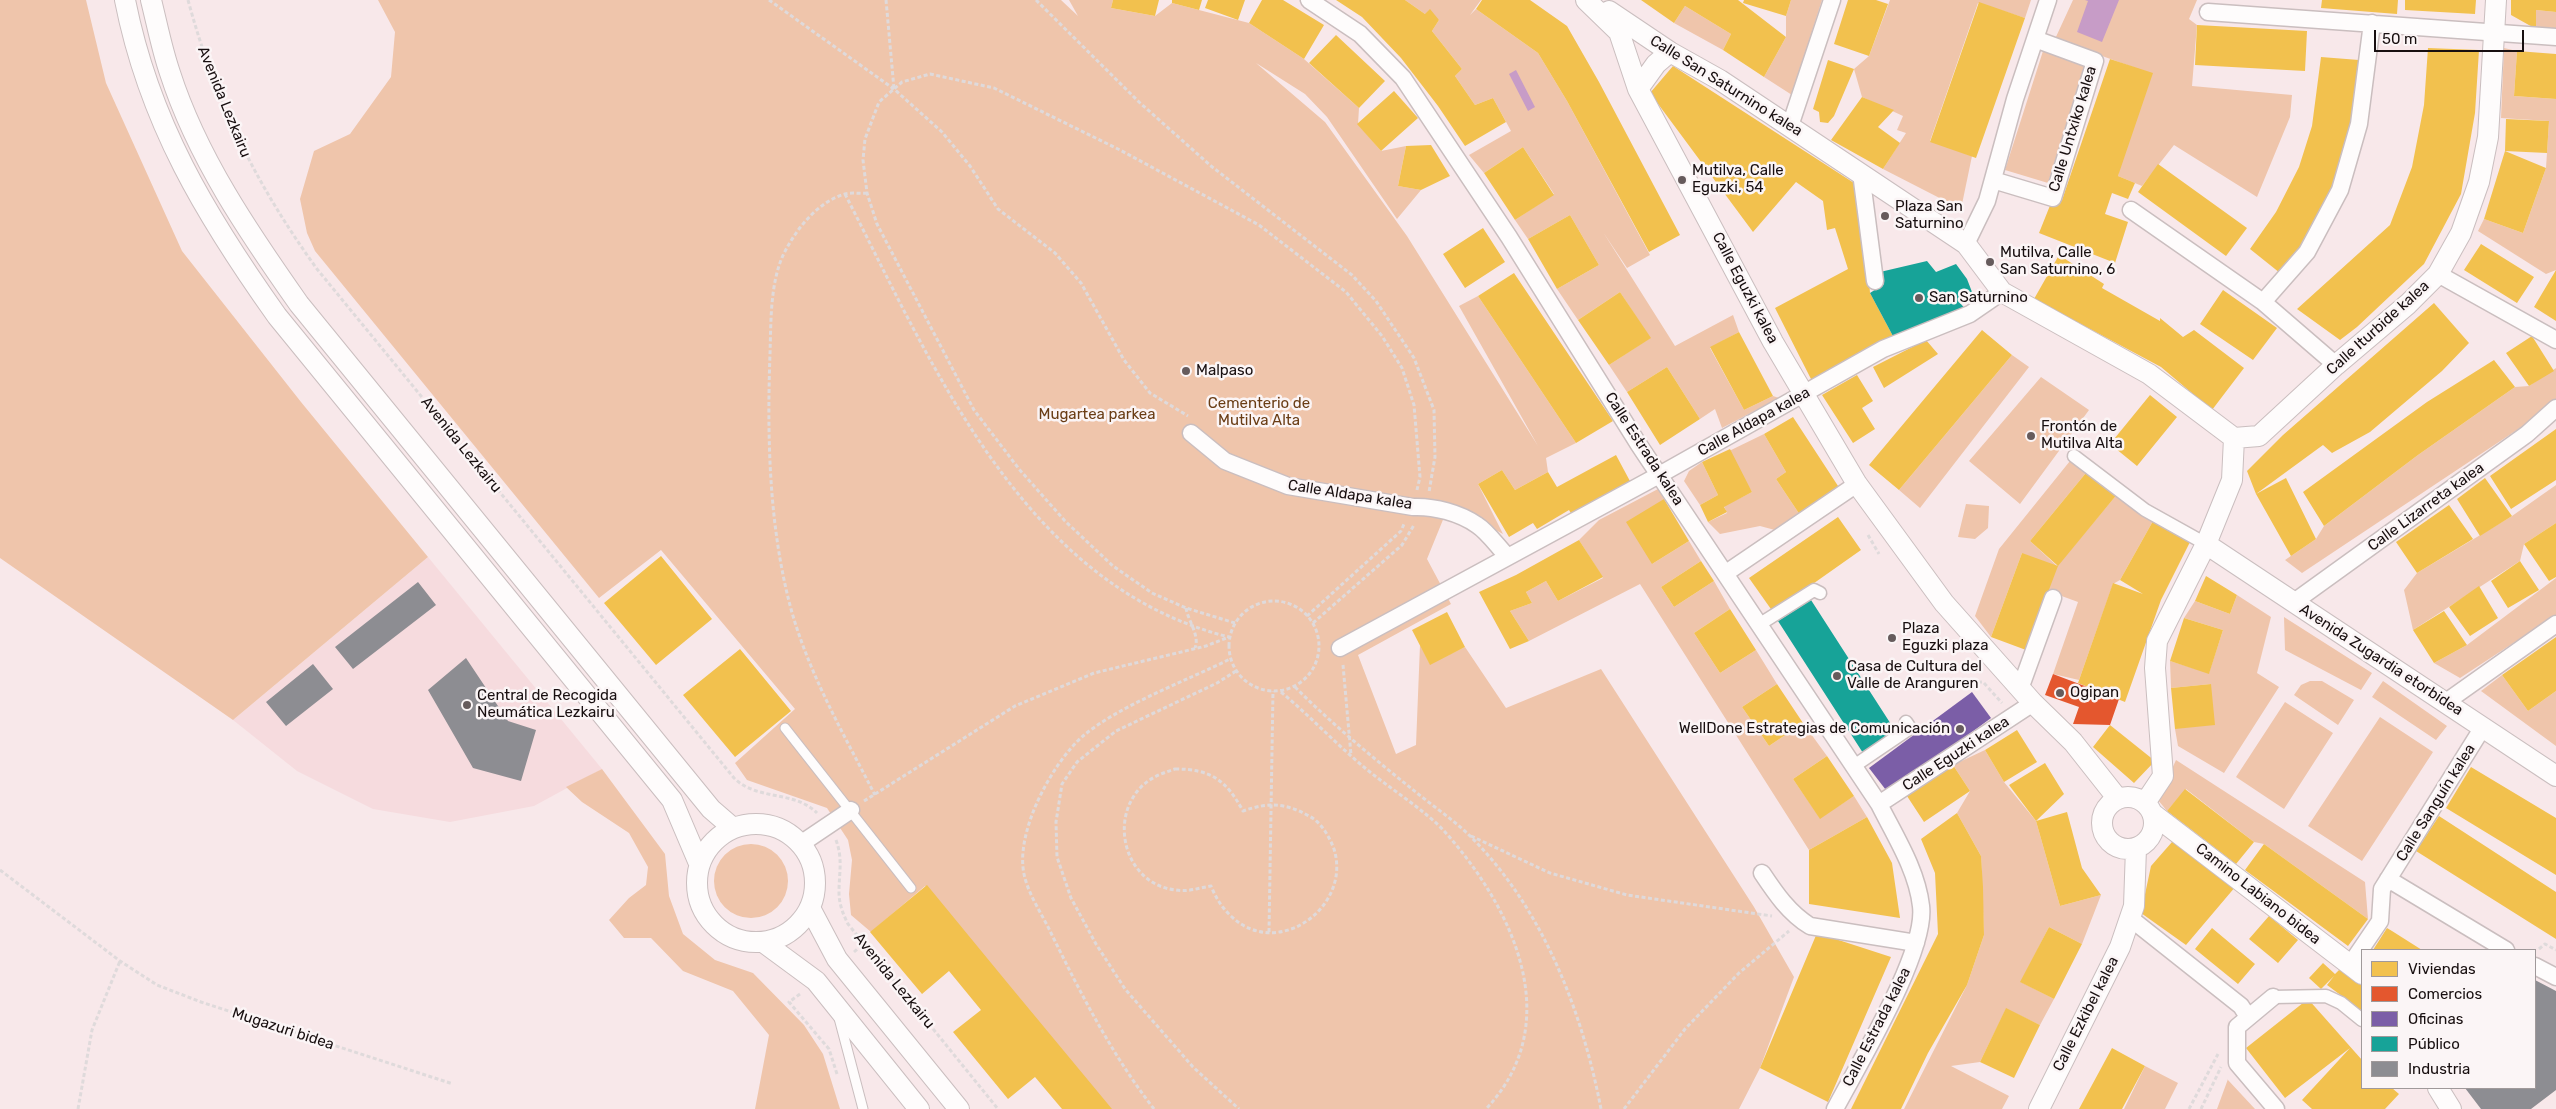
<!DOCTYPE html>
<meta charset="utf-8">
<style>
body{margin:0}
#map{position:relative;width:2556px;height:1109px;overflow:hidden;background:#f8e8ea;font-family:Rubik,sans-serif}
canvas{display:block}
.legend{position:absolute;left:2361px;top:949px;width:175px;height:140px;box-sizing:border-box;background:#fbf5f6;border:1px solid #a0999a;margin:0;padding:6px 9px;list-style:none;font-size:15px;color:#180f10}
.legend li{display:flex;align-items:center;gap:10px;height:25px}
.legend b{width:25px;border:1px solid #a0999a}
.scale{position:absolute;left:2374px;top:30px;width:150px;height:22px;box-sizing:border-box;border:2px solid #180f10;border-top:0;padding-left:6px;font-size:15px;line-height:18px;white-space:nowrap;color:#180f10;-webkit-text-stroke:4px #fbf5f6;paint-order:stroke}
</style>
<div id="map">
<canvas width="2556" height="1109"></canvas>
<ul class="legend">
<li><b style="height:14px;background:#f2c14e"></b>Viviendas</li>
<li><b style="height:14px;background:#e4572e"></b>Comercios</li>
<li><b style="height:14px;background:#7b5ea7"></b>Oficinas</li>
<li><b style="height:14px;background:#17a398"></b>Público</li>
<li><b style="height:14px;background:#8d8d92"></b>Industria</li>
</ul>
<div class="scale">50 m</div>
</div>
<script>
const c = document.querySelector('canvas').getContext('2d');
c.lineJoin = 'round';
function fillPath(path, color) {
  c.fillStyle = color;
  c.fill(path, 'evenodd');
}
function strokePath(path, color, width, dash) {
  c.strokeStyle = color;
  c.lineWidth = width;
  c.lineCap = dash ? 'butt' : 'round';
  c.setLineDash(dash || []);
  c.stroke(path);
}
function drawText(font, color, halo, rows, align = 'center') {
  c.font = font + ' Rubik,sans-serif';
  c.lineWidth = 5;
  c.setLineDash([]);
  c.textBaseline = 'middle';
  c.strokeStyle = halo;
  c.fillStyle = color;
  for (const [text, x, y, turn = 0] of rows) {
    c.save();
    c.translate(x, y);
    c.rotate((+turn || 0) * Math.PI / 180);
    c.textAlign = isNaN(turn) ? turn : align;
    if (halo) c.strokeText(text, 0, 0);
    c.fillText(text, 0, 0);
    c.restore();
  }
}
const built = new Path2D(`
 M428,557L602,769L534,806L450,822L373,809L297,771L233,720Z`);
const green = new Path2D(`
 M0,0H86L106,83L182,251L301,402L428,557L233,720L0,558Z
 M378,0H1061L1078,16L1069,0H1113L1111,8L1155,16L1172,3L1249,23L1304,59L1359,108L1358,124L1381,151L1406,146L1398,186L1421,190L1397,219L1327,117L1305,94L1256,63L1325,122L1407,236L1538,446L1459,306L1478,296L1576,443L1546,458L1548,472L1515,490L1502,470L1478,484L1503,534L1449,505L1427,559L1451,604L1358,655L1396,754L1416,745L1420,645L1430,664L1465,647L1506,708L1601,669L1754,907L1794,977L1760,1068L1739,1109H1109L925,886L871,932L851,915L849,894L852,860L848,840L827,808L747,780L735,763L795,709L661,550L599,598L315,251L307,233L300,199L314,151L350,134L391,77L395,32Z
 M1405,0H1481L1470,15L1476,9L1538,53L1567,101L1650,255L1627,268L1603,232L1675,346L1733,315L1739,332L1710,348L1744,410L1773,396L1779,398L1722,428L1715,409L1700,419L1667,367L1627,392L1609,365L1650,338L1620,292L1578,320L1557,289L1599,265L1570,215L1528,239L1515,220L1554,194L1523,147L1484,173L1469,155L1511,131L1493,98L1475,105L1455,76L1462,69L1432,31L1439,20L1425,14Z
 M1791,0H1822L1792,95L1764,77L1786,37V16Z
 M1890,0H2031L2025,18L1978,3L1930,141L1972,156L1961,209L1883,169L1906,133L1897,130L1903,116L1862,97L1854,69L1869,56Z
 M2073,0H2197L2189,19L2197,25L2192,86L2292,95L2290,117L2257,197L2174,145L2142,186L2118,176L2141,70L2055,39Z
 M1685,6L1731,34L1723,50L1674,23Z
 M2536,10L2556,12V31L2536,29Z
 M2504,48L2517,51L2514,96L2556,99V270L2546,274L2478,231L2484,219L2523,233L2546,168L2549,121L2501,118Z
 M2043,51L2086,64L2048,183L2005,170Z
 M2012,355L2029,367L1920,508L1899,490Z
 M2556,368V404L2302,573L2285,560L2316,539L2324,526L2418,455L2515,387L2529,386Z
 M2041,377L2089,410L2020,504L1969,461Z
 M1764,434L1786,472L1776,479L1800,515L1786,533L1760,526L1720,534L1708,522L1727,513L1724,506L1752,492L1727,452Z
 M2074,456L2090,468L2030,541L2057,566L2119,492L2153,521L2120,580L2113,584L2079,680L2053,674L2078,602L2048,591L2022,553L1991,637L1975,616L1999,549Z
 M1702,462L1718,495L1700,505L1684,481L1689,471Z
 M2556,485V523L2524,544L2520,561L2413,630L2404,590L2417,573L2512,516Z
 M1658,489L1664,499L1652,564L1689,541L1701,561L1661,587L1674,607L1714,581L1730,609L1694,633L1720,673L1756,650L1777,684L1742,707L1769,746L1803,723L1827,756L1793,779L1820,818L1854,796L1867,817L1809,850L1640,584L1529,641L1510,611L1532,603L1526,592L1546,581L1558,601L1603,578L1579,540L1599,520Z
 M1966,504L1989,506L1988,528L1975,539L1958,537Z
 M2556,578V615L2460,678L2434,663L2467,645Z
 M2237,595L2271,617L2257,673L2279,687L2224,773L2178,746L2175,729L2211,684L2171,688L2170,661L2209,673L2223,630L2184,618L2195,601L2230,614Z
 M2284,617L2372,673L2361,690L2285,650Z
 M2502,675L2528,711L2556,691V746L2481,691Z
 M2310,681H2322L2354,700L2338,725L2294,695L2301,685Z
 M2383,681L2447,726L2436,740L2372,697Z
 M2285,702L2333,733L2284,809L2236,777Z
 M2380,717L2433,752L2362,861L2308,826Z
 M1985,750L2004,782L2036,821L2060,906L2101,895L2082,944L2049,927L2021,982L2054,999L2040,1025L2006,1009L1980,1062L1951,1066L2009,1096L2002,1109H1904L1967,985L1984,935L1981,856L1957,813L1970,791L1953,765Z
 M2176,760L2365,882L2368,919L2264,844L2254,842L2186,789L2167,811L2158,800Z
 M602,769L665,854L669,896L683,934L715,960L753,973L804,1025L823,1054L840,1109H755L769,1035L733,991L683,971L651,938H624L609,920L629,898L646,885L648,867L629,833L582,802L566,787Z
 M714 881a37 37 0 1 1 74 0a37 37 0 1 1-74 0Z
 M2145,1066L2178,1083L2165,1109H2124Z
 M2228,1079V1080L2255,1109H2217Z`);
const water = new Path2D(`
 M2085,0H2119L2102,42L2077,32L2088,1Z
 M1516,70L1535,107L1528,111L1509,74Z`);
const homes = new Path2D(`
 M1113,0H1159L1155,16L1111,8Z
 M1172,0H1202L1199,10L1172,3Z
 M1208,0H1245L1238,20L1205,8Z
 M1262,0H1283L1324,25L1304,59L1249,23Z
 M1336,0H1405L1425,14L1430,9L1439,20L1432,31L1462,69L1455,76L1475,105L1493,98L1506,122L1465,146L1438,106L1401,58L1362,17Z
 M1482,0H1530L1567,26L1599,82L1680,235L1649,252L1567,101L1538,53L1476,9Z
 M1641,0H1738L1786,37L1764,77L1723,50L1731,34L1685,6L1674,23Z
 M1744,0H1791L1786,16L1743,3Z
 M1848,0H1876L1888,4L1869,56L1834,44Z
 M2322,0H2398L2397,14L2321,8Z
 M2405,0H2476L2475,14L2405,10Z
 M2511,0H2556V12L2536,10V29L2511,15Z
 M1979,2L2025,18L1976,158L1930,142Z
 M2197,25L2307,31L2305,71L2195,65Z
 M1336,35L1385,81L1359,108L1309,63Z
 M2428,48L2479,50L2475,113L2461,194L2424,264L2357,327L2340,340L2297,309L2390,225L2412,167L2424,105Z
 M2517,51L2556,54V99L2514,96Z
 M2321,57L2359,60L2353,112L2344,150L2329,197L2303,245L2280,273L2250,249L2276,212L2299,167L2312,126Z
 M2110,59L2153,73L2118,176L2135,183L2128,199L2112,193L2105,214L2128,222L2115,263L2039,233L2053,198L2062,200Z
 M1828,60L1854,69L1834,116L1828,123L1820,122L1819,112L1813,109Z
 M1673,66L1854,183L1868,266L1870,293L1894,338L1812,381L1775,308L1848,269L1835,228L1827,230L1823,201L1796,182L1753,232L1650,93Z
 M1394,91L1418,118L1381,151L1357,124Z
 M1862,97L1894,110L1878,127L1900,143L1883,169L1831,140Z
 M2506,119L2549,121L2547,153L2505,151L2546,168L2523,233L2484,219L2505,151Z
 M1431,145L1450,176L1421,190L1398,186L1406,146Z
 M1523,147L1554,195L1515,220L1484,173Z
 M2158,164L2247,228L2226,256L2138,192Z
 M1570,215L1599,265L1557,289L1528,239Z
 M1483,228L1505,262L1465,288L1443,254Z
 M2481,244L2534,277L2517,303L2464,270Z
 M2059,255L2104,284L2102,288L2160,321V318L2183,337L2194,330L2244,368L2212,410L2161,367L2034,299Z
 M2556,270V321L2534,307Z
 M1514,273L1613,421L1576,443L1478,296Z
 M2223,290L2277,328L2253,360L2200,324Z
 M1620,292L1651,338L1609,365L1578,320Z
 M2434,303L2469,343L2442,371L2370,432L2332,453L2323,445L2256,494L2286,478L2316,539L2291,556L2256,494L2247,471L2283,435Z
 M1982,330L2012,355L1899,490L1869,465Z
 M1739,332L1773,396L1744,410L1710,347Z
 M2532,336L2554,371L2529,386L2506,353Z
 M1926,340L1938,354L1884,388L1873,367Z
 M2494,360L2515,387L2418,455L2324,526L2303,492L2427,402Z
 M1667,367L1700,419L1660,445L1627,392Z
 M1857,375L1873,401L1862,408L1875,429L1853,443L1822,395Z
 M2150,395L2177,417L2137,466L2110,444Z
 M1793,417L1840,489L1800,515L1776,479L1786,472L1764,434Z
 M2556,429V480L2511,509L2490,476Z
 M1730,449L1752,492L1724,507L1727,512L1708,522L1700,505L1718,495L1702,462Z
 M1616,455L1631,483L1572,515L1569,510L1537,529L1533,523L1509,537L1478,484L1502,470L1515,490L1548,472L1557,487Z
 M2090,468L2119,492L2058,566L2030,541Z
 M2485,478L2512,516L2480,536L2457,499Z
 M1664,499L1689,541L1652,564L1626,522Z
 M2449,505L2473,539L2417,573L2396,542Z
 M1838,517L1861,550L1773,612L1749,578Z
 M2153,521L2190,542L2161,600L2125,702L2078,683L2113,583L2143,594L2120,580Z
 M2556,523V577L2549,581L2524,544Z
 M1579,540L1603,577L1558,601L1546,581L1526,592L1532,603L1510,611L1529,641L1510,649L1479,592L1516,575Z
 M2022,553L2058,566L2026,650L1991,637Z
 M661,556L712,619L656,665L604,603Z
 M1701,561L1714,581L1674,607L1661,587Z
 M2520,561L2539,590L2508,608L2491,581Z
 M2206,576L2237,595L2230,614L2195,601Z
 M2479,586L2498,618L2470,636L2449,607Z
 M1730,609L1756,650L1720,673L1694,633Z
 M2444,611L2467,645L2434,663L2413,630Z
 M1447,612L1465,647L1430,665L1412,630Z
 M2184,618L2223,630L2209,674L2170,661Z
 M2556,637V691L2528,711L2502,675Z
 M740,649L791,711L735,757L683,695Z
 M1777,684L1803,723L1769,746L1742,707Z
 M2211,684L2215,725L2175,729L2171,688Z
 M2110,725L2155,761L2134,783L2093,747Z
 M2017,730L2037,762L2004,782L1985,750Z
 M1827,756L1854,796L1820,819L1793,779Z
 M2045,763L2064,794L2036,821L2009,785Z
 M1953,765L1970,791L1924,822L1907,796Z
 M2471,767L2556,818V875L2446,808Z
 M2185,789L2254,842L2236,864L2167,811Z
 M2067,812L2082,868L2101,895L2060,906L2036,821Z
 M1957,813L1981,856L1983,887L1984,935L1967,985L1928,1053L1901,1109H1851L1938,934L1935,873L1921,839Z
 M2439,816L2556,892V939L2416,851Z
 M1867,817L1892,863L1900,918L1809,904V850Z
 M2179,834L2236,886L2186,945L2141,913L2151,866Z
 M2264,844L2368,919L2348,946L2245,870Z
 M927,885L1010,986L1112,1109H1062L1035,1077L1008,1099L953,1032L981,1010L949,971L922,994L870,932Z
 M2269,916L2298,940L2278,963L2249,939Z
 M2049,927L2082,944L2054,999L2020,982Z
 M2212,928L2255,964L2238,984L2195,949Z
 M2387,928L2392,931L2422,950H2373Z
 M1817,933L1891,957L1828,1102L1760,1068Z
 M2323,963L2335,974L2340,969L2362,986V1011L2327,985L2334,976L2321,989L2309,978Z
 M2308,999L2362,1060V1088H2392L2399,1094L2385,1109H2312L2302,1100L2350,1048L2285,1098L2246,1048Z
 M2006,1008L2040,1025L2014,1078L1980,1062Z
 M2112,1048L2145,1066L2122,1109H2079Z`);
const shops = new Path2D(`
 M2053,674L2119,699L2110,725L2073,724L2079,707L2045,695Z`);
const offices = new Path2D(`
 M1972,692L1991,718L1889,794L1869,768Z`);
const public = new Path2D(`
 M1927,261L1936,272L1956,264L1967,279L1972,292L1960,303L1970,314L1894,338L1870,293L1884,284L1880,272Z
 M1811,600L1896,732L1863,753L1778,621Z`);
const industry = new Path2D(`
 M418,582L436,605L353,669L335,647Z
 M466,658L508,721L536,730L521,781L473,768L428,690Z
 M313,664L333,689L286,726L266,702Z
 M2535,980L2556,991V1090L2531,1109H2481L2465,1088H2535Z`);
const path = new Path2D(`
 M188,0C216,103 255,183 317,269L734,778C757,801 794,790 817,813
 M769,0L894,89L942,132L970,166L998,209L1055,253L1081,283L1124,360L1150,393L1188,416
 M886,0L894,89
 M1036,0L1139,102L1211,166L1352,275L1376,301L1414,358L1434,410L1435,457L1429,492
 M867,193C860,194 852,192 845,194C816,202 792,234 781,260C770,289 771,324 770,354C767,438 769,527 791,609C809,674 844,735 875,795
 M845,194C933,365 1023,586 1229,637
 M1868,535L1879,554
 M1229 646a45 45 0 1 1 90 0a45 45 0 1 1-90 0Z
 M1186,608C1188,621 1200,635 1195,648
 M1307,616L1401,531L1404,524
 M1235,623L1186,608L1152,593L1113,566L1065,521L1019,469L974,410L877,224L867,193L863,160L865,139L879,102L902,82L930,74L994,88L1120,150L1259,225L1346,292L1382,336L1402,368L1414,405L1420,477L1417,490
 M1313,623L1402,545L1414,525
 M1343,665L1351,755
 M1236,671L1217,683L1116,731L1077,762L1062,784L1056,822L1057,857L1071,898L1096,944L1125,989L1193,1067L1239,1109
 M1965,683L1983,682L2002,703
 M1295,687C1331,723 1372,757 1412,789C1430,804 1451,818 1468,834C1542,906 1582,1010 1601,1109
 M1281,692C1310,716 1336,744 1365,768C1389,788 1425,810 1445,832C1512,907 1568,1022 1486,1109
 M1175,769C1211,769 1226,780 1243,811C1268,802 1286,803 1309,816C1321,822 1329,836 1334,849C1352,907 1278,960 1232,917C1222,908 1216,898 1211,886C1199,888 1188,892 1176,890C1126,885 1108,821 1141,787C1151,777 1163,773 1175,769Z
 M864,801L1015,706L1094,673L1206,646L1229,637
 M1471,836L1550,873L1627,895L1772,916
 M836,840C843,859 839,873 839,892C839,904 843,914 848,924L998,1109
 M0,870L120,961L157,985L201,1002L453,1084
 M1269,932L1273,691
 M2539,949L2545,944L2556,950
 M854,952L863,944
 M800,994L789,1002L829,1049L837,1074
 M78,1109L92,1030L120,961
 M1154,1109C1112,1055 1081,994 1051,933C1042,914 1028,894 1024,874C1015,832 1052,763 1083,736C1120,705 1186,681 1230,659
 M1624,1109L1685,1029L1739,973L1789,931
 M2189,1109L2218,1054
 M2201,1109L2221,1067`);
const service = new Path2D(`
 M785,728L911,888
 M839,1018L863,1109`);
const pedestrian = new Path2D(`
 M2074,456L2145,510L2206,544
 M1760,624L1814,590L1820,593
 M1854,766L1910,728L1906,722
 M2273,997L2326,996L2341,1003L2362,1020`);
const minor = new Path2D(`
 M1309,0L1360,34L1403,78L1509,237L1639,445L1879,804C1895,836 1917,870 1921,906C1927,952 1858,1065 1835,1109
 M2208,12L2556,37
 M1790,126L1832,0
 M1861,173L1875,281
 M1993,180L2053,198L2095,61L2035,39
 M2131,210L2263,302L2336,365
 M1966,244L1987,201L2015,99L2048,0
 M2438,274L2556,340
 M2263,302L2307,252L2340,190L2359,124L2372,23
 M1191,433L1225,461L1288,486L1413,507C1434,506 1460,513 1477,525C1488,532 1498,547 1507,556
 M1726,573L1857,484
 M2294,602L2527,434L2556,408
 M1340,648L1661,474L1883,349L1970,314L2002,292
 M2020,689L2053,598
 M2446,702L2556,624
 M1879,804L2033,703
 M802,843L851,810
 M1762,873C1776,894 1789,913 1810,926L1916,943
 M2388,879L2506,950
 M2130,918L2241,1006L2248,1017
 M2350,965L2380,921L2382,889L2483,727
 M2535,966L2556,977
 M2273,997L2237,1027V1063L2276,1109`);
const tertiary = new Path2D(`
 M125,0C149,122 206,216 277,316L672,800L698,861
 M151,0C157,24 162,50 170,73C197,157 249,233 299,304L711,809L733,828
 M1586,0L1619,32L1638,89L1773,342L1857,484L1944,603L2033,703L2073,742L2118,799
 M1609,11L1670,52L1720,80L1966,244L2002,292L2149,374L2234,438
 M1638,89L1656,64L1670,52
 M2234,438L2259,436L2336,365L2408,304L2438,274L2461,233L2479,182L2488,137L2496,0
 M2206,544L2556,776
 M2102 823a26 26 0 1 1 52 0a26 26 0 1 1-52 0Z
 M2145,803L2163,776L2155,668L2157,641L2206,544L2232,480L2234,438
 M2153,814L2362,974
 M697 883a59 59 0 1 1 118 0a59 59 0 1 1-118 0Z
 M810,908L837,959L959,1109
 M763,942L816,981L919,1109
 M2438,1088L2451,1109
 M2039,1109L2120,947L2134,906L2136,848`);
const markers = [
 [1682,180,5,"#665b5c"],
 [1885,216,5,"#665b5c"],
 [1990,262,5,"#665b5c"],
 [1919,298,5,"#665b5c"],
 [1186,371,5,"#665b5c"],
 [2031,436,5,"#665b5c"],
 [1892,638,5,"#665b5c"],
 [1837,676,5,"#665b5c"],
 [2060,693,5,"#665b5c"],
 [467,705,5,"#665b5c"],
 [1960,729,5,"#665b5c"]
];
const streetNames = [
 ["Calle San Saturnino kalea",1726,86,32],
 ["Avenida Lezkairu",224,102,68],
 ["Calle Untxiko kalea",2073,129,-73],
 ["Calle Eguzki kalea",1745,288,62],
 ["Calle Iturbide kalea",2378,328,-42],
 ["Calle Aldapa kalea",1754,422,-29],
 ["Avenida Lezkairu",461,445,51],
 ["Calle Estrada kalea",1644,449,57],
 ["Calle Aldapa kalea",1350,495,9],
 ["Calle Lizarreta kalea",2426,507,-36],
 ["Avenida Zugardia etorbidea",2381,660,33],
 ["Calle Eguzki kalea",1956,754,-33],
 ["Calle Sanguín kalea",2436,803,-58],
 ["Camino Labiano bidea",2258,894,38],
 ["Avenida Lezkairu",894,981,51],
 ["Calle Ezkibel kalea",2086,1014,-63],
 ["Calle Estrada kalea",1877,1027,-63],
 ["Mugazuri bidea",283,1029,18]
];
const poiNames = [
 ["Mutilva, Calle",1692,171],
 ["Eguzki, 54",1692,188],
 ["Plaza San",1895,207],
 ["Saturnino",1895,224],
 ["Mutilva, Calle",2000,253],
 ["San Saturnino, 6",2000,270],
 ["San Saturnino",1929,298],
 ["Malpaso",1196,371],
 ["Frontón de",2041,427],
 ["Mutilva Alta",2041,444],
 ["Plaza",1902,629],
 ["Eguzki plaza",1902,646],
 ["Casa de Cultura del",1847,667],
 ["Valle de Aranguren",1847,684],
 ["Ogipan",2070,693],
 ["Central de Recogida",477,696],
 ["Neumática Lezkairu",477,713],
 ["WellDone Estrategias de Comunicación",1950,729,"right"]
];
const parkNames = [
 ["Cementerio de",1259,404],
 ["Mutilva Alta",1259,421],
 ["Mugartea parkea",1097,415]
];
fillPath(built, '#f6dbde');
fillPath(green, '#efc5ab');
fillPath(water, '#c79cc7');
fillPath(homes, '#f2c14e');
fillPath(shops, '#e4572e');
fillPath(offices, '#7b5ea7');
fillPath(public, '#17a398');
fillPath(industry, '#8d8d92');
strokePath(service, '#cabebf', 11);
strokePath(pedestrian, '#cabebf', 15);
strokePath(minor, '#cabebf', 19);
strokePath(tertiary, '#cabebf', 22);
strokePath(path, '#dfdadb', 3, [4, 2.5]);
strokePath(service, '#fefcfc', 9);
strokePath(pedestrian, '#fefcfc', 12);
strokePath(minor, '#fefcfc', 16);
strokePath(tertiary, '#fefcfc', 20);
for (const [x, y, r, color] of markers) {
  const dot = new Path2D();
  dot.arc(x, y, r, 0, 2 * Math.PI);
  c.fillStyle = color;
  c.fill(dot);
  strokePath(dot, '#fbf5f6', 2);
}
drawText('15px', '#180f10', '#fbf5f6', streetNames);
drawText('15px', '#180f10', '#fbf5f6', poiNames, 'left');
drawText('15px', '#6a3d15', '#fbf5f6', parkNames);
</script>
